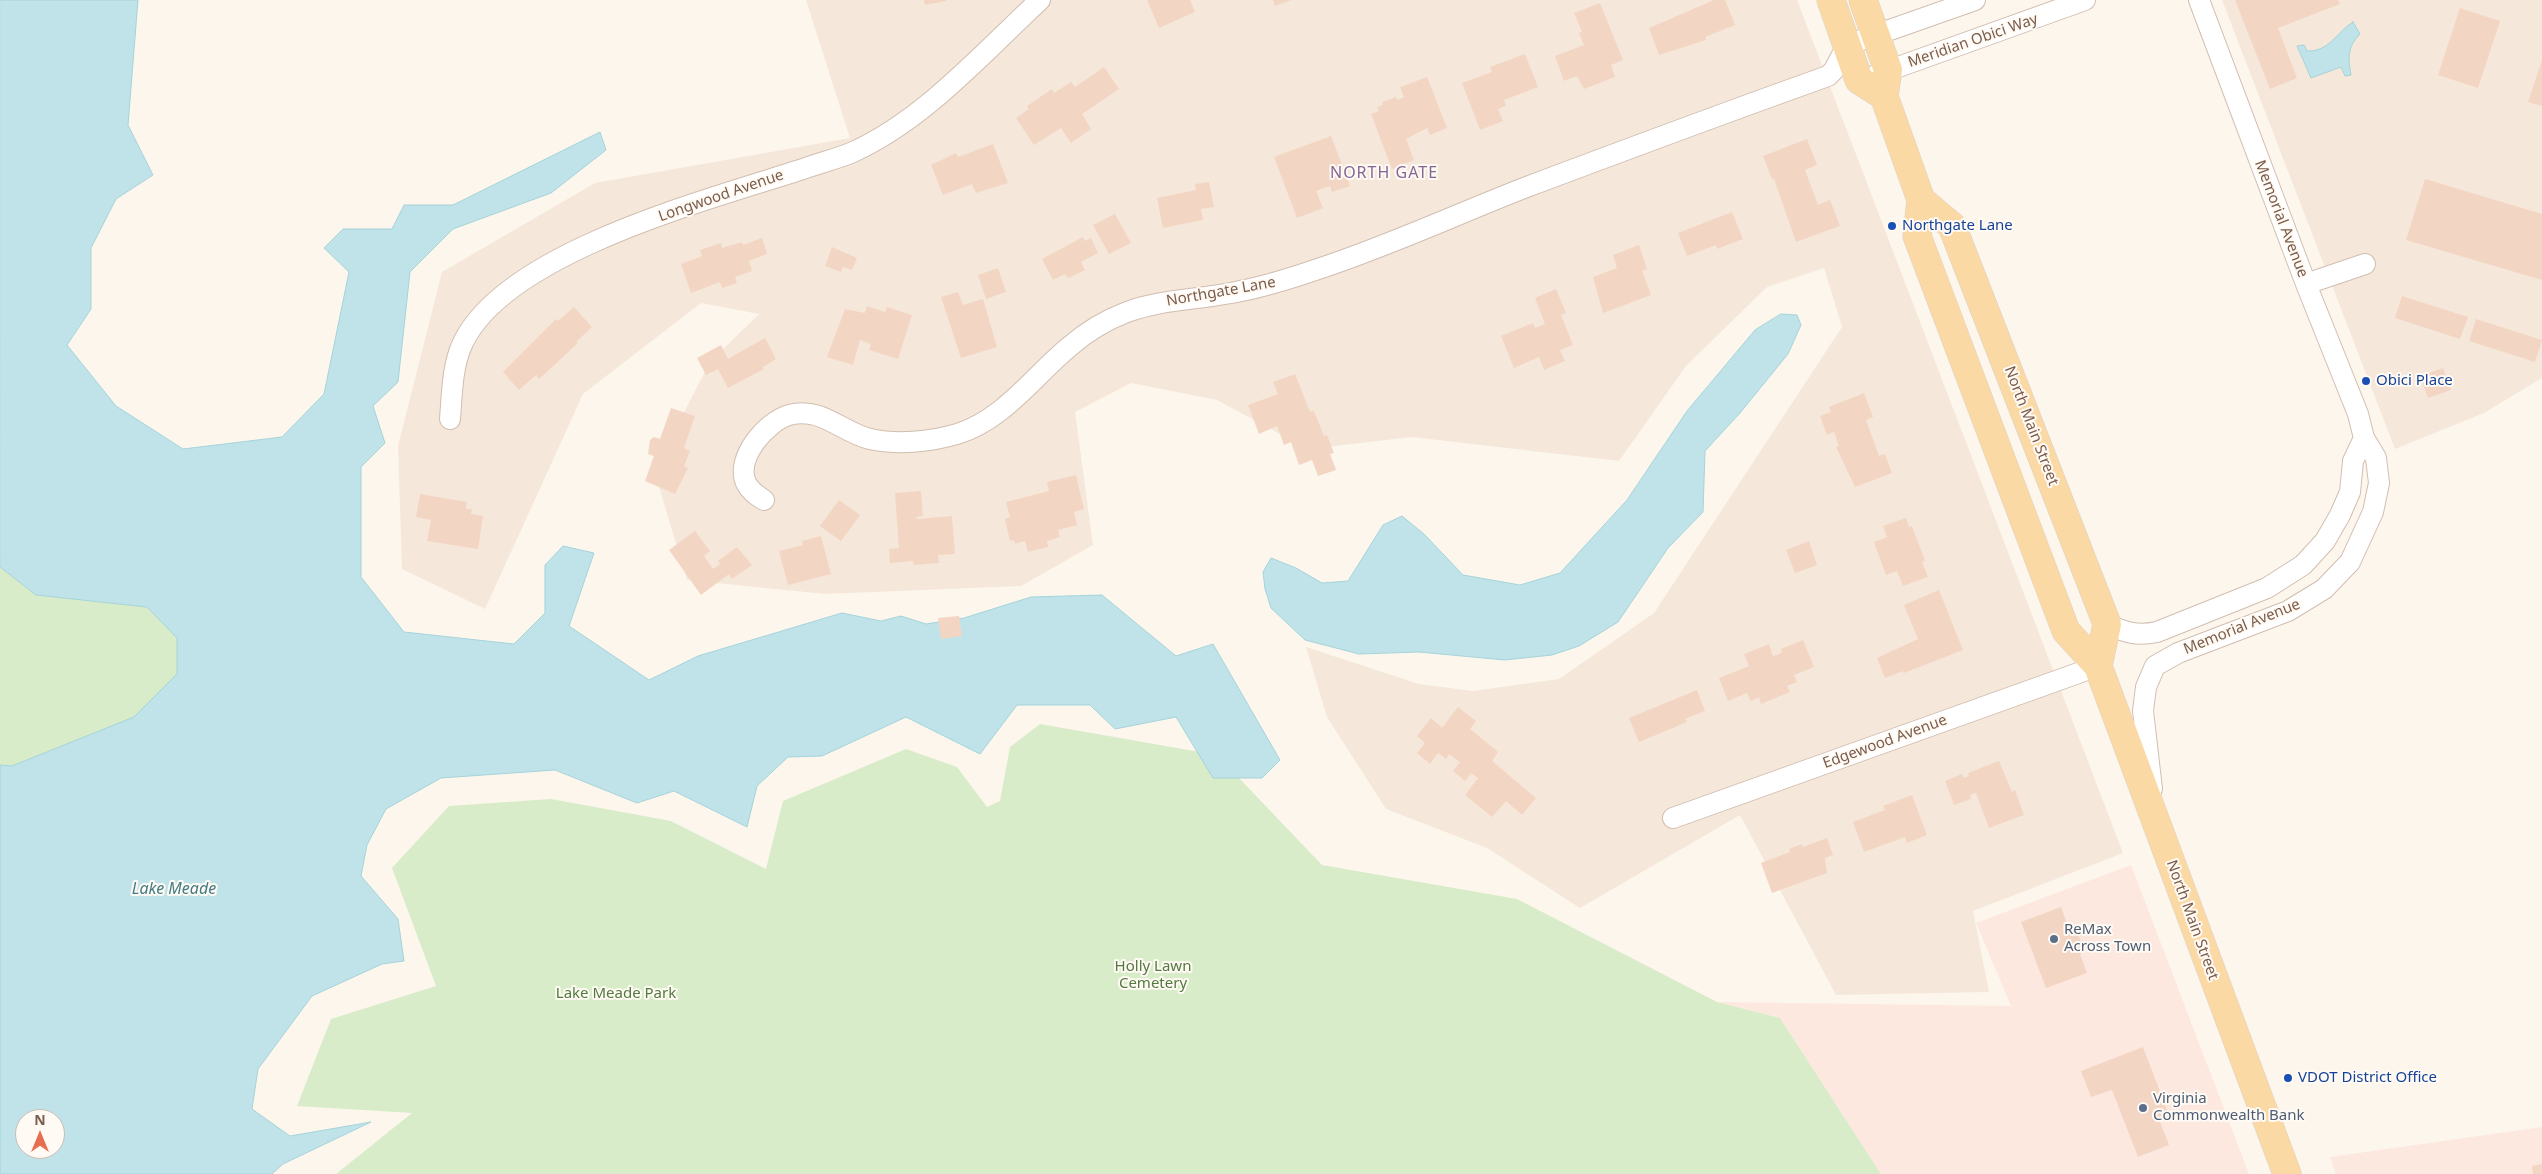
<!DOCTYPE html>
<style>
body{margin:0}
#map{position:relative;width:2542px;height:1174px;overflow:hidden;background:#fdf6ec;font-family:"Noto Sans",sans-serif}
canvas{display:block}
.north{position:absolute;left:15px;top:1109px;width:50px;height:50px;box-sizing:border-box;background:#fffaf3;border:1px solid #cabbb1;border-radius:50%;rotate:0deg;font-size:14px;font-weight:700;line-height:20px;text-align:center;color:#7a5c4d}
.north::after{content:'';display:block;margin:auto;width:18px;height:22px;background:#e76f51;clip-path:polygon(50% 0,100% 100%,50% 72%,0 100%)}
</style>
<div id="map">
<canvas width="2542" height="1174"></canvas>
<div class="north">N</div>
</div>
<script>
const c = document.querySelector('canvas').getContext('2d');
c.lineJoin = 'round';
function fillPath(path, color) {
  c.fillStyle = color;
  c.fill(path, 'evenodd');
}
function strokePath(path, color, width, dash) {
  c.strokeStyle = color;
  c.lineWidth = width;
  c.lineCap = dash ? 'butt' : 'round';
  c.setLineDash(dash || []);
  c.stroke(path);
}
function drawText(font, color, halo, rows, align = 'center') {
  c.font = font + ' "Noto Sans",sans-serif';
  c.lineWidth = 4;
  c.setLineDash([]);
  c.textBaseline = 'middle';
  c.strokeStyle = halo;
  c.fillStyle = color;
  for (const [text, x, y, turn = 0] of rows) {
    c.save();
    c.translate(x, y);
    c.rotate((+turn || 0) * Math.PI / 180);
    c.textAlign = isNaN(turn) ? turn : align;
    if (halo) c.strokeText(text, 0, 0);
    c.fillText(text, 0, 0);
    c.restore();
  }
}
const residential = new Path2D(`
 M806,0H1797L2123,853L1973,911L1989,992L1836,995L1740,815L1580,908L1487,848L1386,809L1327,717L1306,647L1419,684L1473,691L1559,679L1654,613L1842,327L1824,268L1767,287L1686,366L1619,461L1412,437L1308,449L1217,400L1131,383L1075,412L1093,545L1021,586L825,594L687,580L654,470L710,362L759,314L701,303L583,394L485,609L402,569L398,446L442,272L595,183L850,138Z
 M2222,0H2542V378L2484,413L2395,449Z`);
const commercial = new Path2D(`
 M2131,865L2249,1174H1881L1780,1018L1717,1002L2011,1006L1976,923Z
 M2542,1127V1174H2336L2330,1157Z`);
const green = new Path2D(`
 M0,567L36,595L147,607L177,638V674L135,717L12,766L0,765Z
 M1040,724L1217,755L1322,865L1517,899L1717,1002L1780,1018L1881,1174H336L412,1113L297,1106L331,1019L436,986L392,868L449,806L551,799L671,821L766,869L783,801L906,749L957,767L987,807L1000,801L1010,747Z`);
const water = new Path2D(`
 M0,0H138L128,125L153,175L116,199L91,248V309L67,345L116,406L183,449L282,437L324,394L349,272L324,248L343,229H392L404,205H453L600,132L606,150L551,193L453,229L410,272L398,382L373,406L385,443L361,467V577L404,632L514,644L545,613V565L563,546L594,553L569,626L649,680L698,656L842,613L881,621L901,616L926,624L964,618L1031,597L1102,595L1176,656L1213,644L1280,760L1262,778H1213L1176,717L1115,729L1090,705H1017L980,754L906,717L822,756L788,757L757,786L747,827L674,791L637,803L555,770L441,778L386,809L367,845L361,876L398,919L404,961L382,964L312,996L258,1069L252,1109L290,1136L371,1122L283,1164L272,1174H0V765L12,766L134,717L177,674V638L147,607L36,595L0,567ZM25,1119H55V1149H25Z
 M2353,22L2360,34C2347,47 2348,58 2351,75L2345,76L2341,67L2311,78L2297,46L2304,45L2307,51C2329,52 2337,32 2353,22Z
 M1781,314L1797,315L1801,325L1788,354L1740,413L1705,451L1703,512L1668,548L1618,622L1579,646L1552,655L1505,660L1419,652L1359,654L1305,640L1271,608L1265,589L1263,572L1271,558L1296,568L1322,583L1348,581L1383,525L1402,516L1424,534L1463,575L1520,585L1560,573L1627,500L1687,411L1755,330Z`);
const building = new Path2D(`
 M924,0H946V1L925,5Z
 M1147,0H1190L1195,12L1159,28Z
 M1273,0H1291L1275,6Z
 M1714,0H1725L1735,25L1705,37L1706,40L1659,55L1649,28Z
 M2235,0H2338L2340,4L2278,28L2297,78L2270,89Z
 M1600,3L1623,60L1611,65L1615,77L1584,89L1577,76L1564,81L1555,56L1584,45L1579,33L1582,32L1574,13Z
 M2460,8L2500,21L2478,88L2438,75Z
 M1525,54L1538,87L1504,100L1506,106L1498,109L1503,121L1480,130L1462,83L1492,72L1490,67Z
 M2542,60V106L2528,102Z
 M1104,67L1119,89L1082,114L1091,129L1071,143L1061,128L1034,145L1016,118L1029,109L1027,106L1052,89L1054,93L1071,82L1075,87Z
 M1427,77L1447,128L1430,135L1427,128L1406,139L1414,160L1392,169L1371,114L1379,111L1377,107L1383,105L1382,102L1396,97L1397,100L1404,97L1400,87Z
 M1331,136L1350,186L1332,192L1330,186L1316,191L1323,208L1297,218L1274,157Z
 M1807,139L1817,165L1805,170L1818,205L1830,200L1840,226L1796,242L1774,179H1772L1763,156Z
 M993,144L1008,183L976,193L972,184L943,195L931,165L956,153L958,157Z
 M2425,179L2542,214V280L2406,240Z
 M1209,182L1214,207L1201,209L1203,220L1163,228L1157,198L1196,190L1195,184Z
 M1732,212L1743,239L1717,249L1716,245L1687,256L1678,233Z
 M1115,214L1131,243L1109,254L1093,225Z
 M1083,237L1085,241L1091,238L1098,253L1081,262L1085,270L1068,278L1065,274L1053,280L1042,259Z
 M762,238L767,254L749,261L752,271L735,277L737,283L722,288L720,282L691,293L681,264L702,256L700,250L721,243L722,248L742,242L743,245Z
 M1639,245L1647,269L1642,271L1651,295L1603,313L1593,277L1617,268L1613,255Z
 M832,247L857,258L852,270L843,267L841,272L825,266Z
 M998,268L1006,292L986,299L978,275Z
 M1556,289L1566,313L1561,315L1573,345L1560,350L1565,361L1544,370L1539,357L1514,368L1501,336L1533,323L1535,328L1545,324L1535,298Z
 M958,292L963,305L983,299L997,347L961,358L941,297Z
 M2402,296L2468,317L2460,339L2395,318Z
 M867,306L885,312L887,307L912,315L898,359L869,350L871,344L860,340L853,365L827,357L845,309L865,313Z
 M574,307L592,327L576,342L578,343L539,379L536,375L519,390L503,372L556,319L558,321Z
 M2476,319L2542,340L2535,362L2469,341Z
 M765,338L776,359L763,367L764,369L728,388L718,369L706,375L697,358L721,345L728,359Z
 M2443,368L2451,390L2428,398L2420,376Z
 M1295,374L1310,412L1314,411L1324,436L1327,435L1334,453L1330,454L1336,470L1318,476L1312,460L1299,465L1291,442L1284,445L1277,426L1259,434L1248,405L1278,394L1273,382Z
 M1864,393L1873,417L1866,420L1879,456L1885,454L1892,473L1855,487L1836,447L1839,446L1834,432L1827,435L1820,416L1831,412L1829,407Z
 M671,408L695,416L684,448L690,451L684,466L688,468L675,494L645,481L654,456L648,454L650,440L654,437L660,439Z
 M1076,475L1084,509L1074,512L1077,525L1058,530L1060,537L1047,541L1048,547L1028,552L1025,541L1015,544L1014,540L1010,541L1005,519L1010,517L1006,502L1049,491L1047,482Z
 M921,491L923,516L916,517L917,519L952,516L955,554L938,555L939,563L914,565L913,561L890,563L889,549L899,548L895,493Z
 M420,494L467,502L466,509H472L471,514L483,516L478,549L427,541L431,520L416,517Z
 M839,500L860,515L841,541L820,526Z
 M1906,518L1909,527L1912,526L1925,561L1922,562L1928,577L1903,586L1897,571L1886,575L1874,542L1887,537L1883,526Z
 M695,531L710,551L704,556L713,569L720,564L718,561L737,547L752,565L732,579L729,574L701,595L669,550Z
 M821,536L831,574L788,585L779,551L803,545L802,541Z
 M1809,541L1817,565L1795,573L1786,550Z
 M1939,590L1963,650L1904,673L1903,671L1885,678L1877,658L1918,639L1904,605Z
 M959,616L962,636L941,639L938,618Z
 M1803,640L1814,667L1794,675L1797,682L1787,686L1790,692L1761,704L1759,697L1750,701L1747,693L1728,701L1719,678L1749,666L1744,654L1769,644L1773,656L1782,653L1781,649Z
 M1697,690L1705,711L1685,719L1687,722L1639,742L1629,718Z
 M1458,707L1476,721L1470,729L1498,752L1492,761L1536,798L1522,815L1506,801L1492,817L1465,795L1478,778L1471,773L1465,781L1453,771L1460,762L1449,754L1446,759L1438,753L1430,764L1417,753L1425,743L1417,736L1431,718L1442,728Z
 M1999,761L2012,792L2015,790L2024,815L1989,828L1976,793L1970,795L1971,799L1954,805L1945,781L1962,774L1964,778L1969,776L1968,773Z
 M1912,795L1927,835L1907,843L1905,837L1864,852L1853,822L1885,810L1883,806Z
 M1827,838L1833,855L1825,858L1827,873L1772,893L1761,863L1790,852L1789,849L1802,844L1803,847Z
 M2061,907L2068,926L2074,924L2085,952L2080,954L2087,973L2046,988L2021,922Z
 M2143,1047L2170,1118L2160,1122L2169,1145L2138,1157L2112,1090L2091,1097L2081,1071Z
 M2542,1164V1174H2533L2532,1166Z`);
const street = new Path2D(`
 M1876,75L2085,0
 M2306,284L2365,264
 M450,419C452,395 452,369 461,347C500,253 711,199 803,169C819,163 837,159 853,152C924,120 984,52 1040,0
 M764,500C756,495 750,491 746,483C735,458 766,422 789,415C821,406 841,432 870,439C897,445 930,442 957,434C1003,420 1033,377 1069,347C1086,332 1106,320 1127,312C1159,300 1192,300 1225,294C1256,289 1286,280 1315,270C1386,247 1455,215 1524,188C1625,150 1727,112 1828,76L1834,70L1847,45L1975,0
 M2107,624C2126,633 2137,636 2157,632L2267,588L2303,565L2325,541L2340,515L2350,492L2353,461L2364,438
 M2152,789L2143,711L2146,687L2155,666L2178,653L2288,611L2324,589L2350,562L2373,512L2379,483L2376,458L2364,438L2358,414L2306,284L2199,0
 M1673,818L2098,666`);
const primary = new Path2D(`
 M1831,0L1859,80L1884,96
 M1863,0L1888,70L1884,96L1921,200L1917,236L2066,631L2098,666L2287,1174
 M1921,200L1952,226L2107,624L2098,666`);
const markers = [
 [1892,226,5,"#1a4fb4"],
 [2366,381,5,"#1a4fb4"],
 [2054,939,5,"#5c6f8a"],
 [2288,1078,5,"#1a4fb4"],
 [2143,1108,5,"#5c6f8a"]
];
const streetNames = [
 ["Meridian Obici Way",1973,41,-19],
 ["Longwood Avenue",721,196,-19],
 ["Memorial Avenue",2281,219,69],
 ["Northgate Lane",1221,292,-10],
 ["North Main Street",2031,426,69],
 ["Memorial Avenue",2242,627,-22],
 ["Edgewood Avenue",1885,742,-20],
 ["North Main Street",2192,920,70]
];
const transitNames = [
 ["Northgate Lane",1902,226],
 ["Obici Place",2376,381],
 ["VDOT District Office",2298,1078]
];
const serviceNames = [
 ["ReMax",2064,930],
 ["Across Town",2064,947],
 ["Virginia",2153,1099],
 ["Commonwealth Bank",2153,1116]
];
const parkNames = [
 ["Holly Lawn",1153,967],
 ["Cemetery",1153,984],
 ["Lake Meade Park",616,994]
];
const neighbourhoodNames = [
 ["NORTH GATE",1384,173]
];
const waterNames = [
 ["Lake Meade",174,889]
];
fillPath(residential, '#f5e8da');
fillPath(commercial, '#fde8e0');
fillPath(green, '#d8ecc9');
fillPath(water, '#bfe3e8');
strokePath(water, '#a5d3da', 1);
fillPath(building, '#f3d5c3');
strokePath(street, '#d1beb0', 22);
strokePath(primary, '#dad1cd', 29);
strokePath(street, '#fff', 20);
strokePath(primary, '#fbd9a5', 28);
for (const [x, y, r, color] of markers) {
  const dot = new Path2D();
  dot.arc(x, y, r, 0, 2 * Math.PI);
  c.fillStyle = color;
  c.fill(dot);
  strokePath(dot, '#fffaf3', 2);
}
drawText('15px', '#7a5c4d', '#fffaf3', streetNames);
drawText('15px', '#164399', '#fffaf3', transitNames, 'left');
drawText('15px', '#4e5e75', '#fffaf3', serviceNames, 'left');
drawText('15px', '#537a41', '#fffaf3', parkNames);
c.letterSpacing = '1px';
drawText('16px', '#846695', '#fffaf3', neighbourhoodNames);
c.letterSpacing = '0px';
drawText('italic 16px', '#437c86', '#fffaf3', waterNames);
</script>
